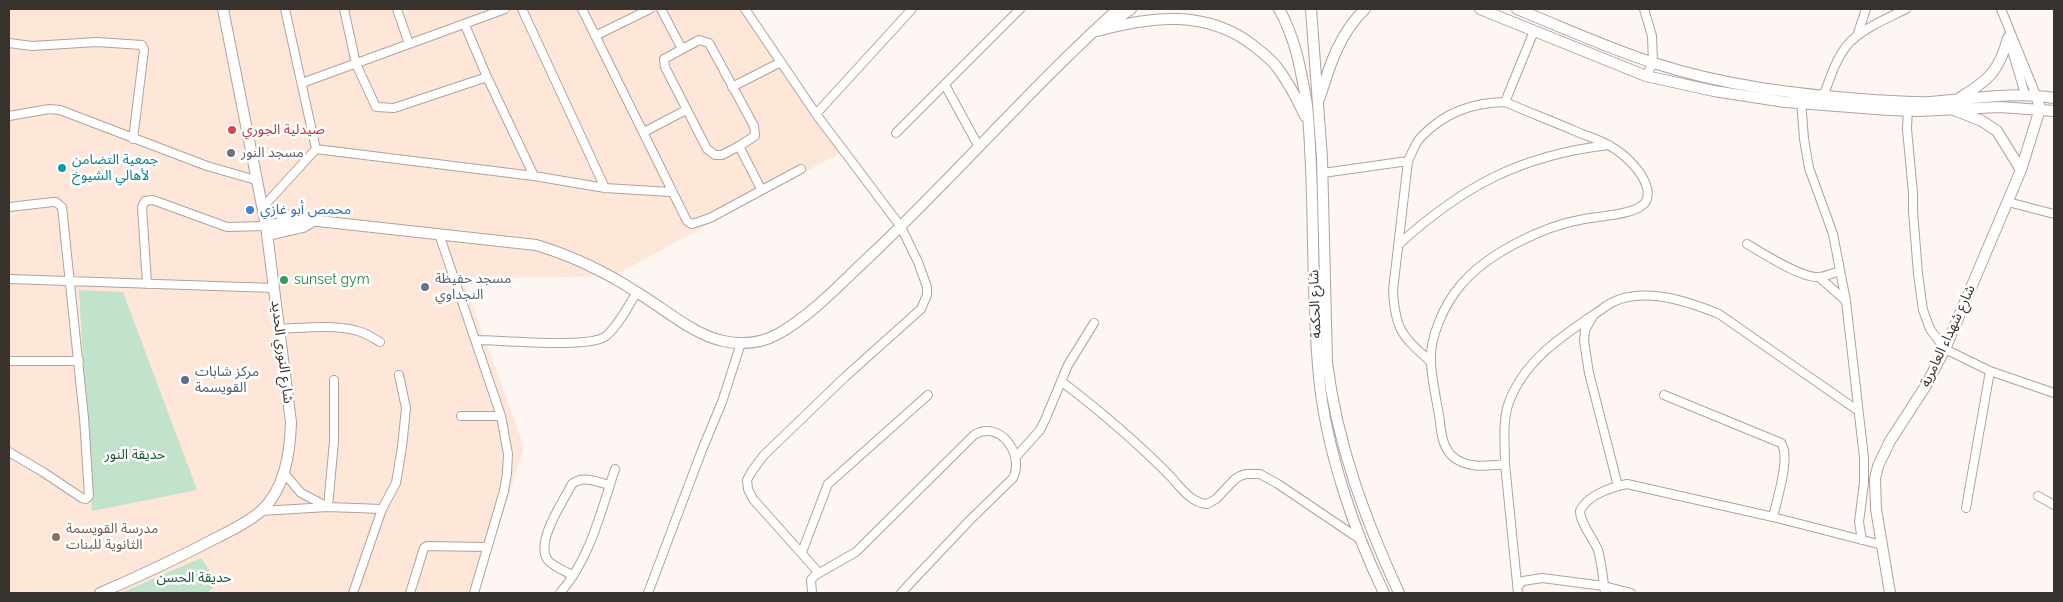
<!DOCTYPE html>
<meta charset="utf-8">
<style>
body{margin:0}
#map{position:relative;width:2063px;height:602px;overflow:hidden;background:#fdf6f3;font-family:Raleway,sans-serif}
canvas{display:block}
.frame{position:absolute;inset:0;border:10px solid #38322f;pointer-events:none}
</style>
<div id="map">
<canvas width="2063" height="602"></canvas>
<div class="frame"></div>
</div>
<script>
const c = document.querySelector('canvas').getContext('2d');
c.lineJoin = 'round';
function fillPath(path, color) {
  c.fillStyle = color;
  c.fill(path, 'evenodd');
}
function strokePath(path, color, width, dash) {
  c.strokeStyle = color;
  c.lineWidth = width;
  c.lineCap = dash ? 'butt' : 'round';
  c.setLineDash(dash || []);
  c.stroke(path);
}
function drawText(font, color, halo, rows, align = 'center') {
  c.font = font + ' Raleway,"Noto Sans Arabic",sans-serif';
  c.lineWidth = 5;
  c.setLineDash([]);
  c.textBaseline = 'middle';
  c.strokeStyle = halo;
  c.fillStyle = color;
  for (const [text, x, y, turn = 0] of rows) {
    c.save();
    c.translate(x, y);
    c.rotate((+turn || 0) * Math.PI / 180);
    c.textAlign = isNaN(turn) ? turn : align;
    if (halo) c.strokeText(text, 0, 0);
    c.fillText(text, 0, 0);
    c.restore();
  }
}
const built = new Path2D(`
 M9,9H746L840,153L614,276L463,279L524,447L478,593H9Z`);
const green = new Path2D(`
 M79,290L123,292L197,490L92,511Z
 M201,558L218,583L207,593H121Z`);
const minor = new Path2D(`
 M344,9L356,64L376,107L394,108L487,77
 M397,9L409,44
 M522,9L605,188
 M582,9L687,221L692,224L710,218L801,169
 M661,9L682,49
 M745,9L816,114L901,227L918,262L927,287V295L921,309L845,377L764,455L752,471L747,480L748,489L753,499L819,573
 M1644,9L1652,36L1653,63L1646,76
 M2001,9L2036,95
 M465,25L487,77L534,176
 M1534,31L1505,102C1528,112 1552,121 1575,131C1586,136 1599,139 1610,146C1625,154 1652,179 1647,199C1642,215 1599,216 1584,219C1543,226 1486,254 1460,286C1444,305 1429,338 1431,363C1432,380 1436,398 1439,415C1441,428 1441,444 1451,455C1465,469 1487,466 1505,464C1505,444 1502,421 1509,402C1526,357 1567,333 1605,307
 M595,36L650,9
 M1857,36L1866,9
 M2008,37L2025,94
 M9,43L32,46L97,42L142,45L144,50L133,139
 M302,83L505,9
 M945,85L979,147
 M732,87L781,62
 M1801,100L1804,139L1809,168L1833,234L1846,301L1864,458V483L1859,522L1862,540
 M1821,101C1830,81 1835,57 1851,41C1866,27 1888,18 1906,9
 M1908,106L1907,129L1913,193V211L1918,274L1923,310L1930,329L1945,349L1990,371L2054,393
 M816,114L912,9
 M9,116L49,109L60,110L207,166L256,180
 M644,132L686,110
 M896,133L1020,9
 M739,146L722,155H715L707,149L665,67L664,59L699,40L709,43L754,126L755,136L739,146L761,189
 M316,149L534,176L605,188L671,192
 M1408,161C1412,153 1415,143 1421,137C1445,112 1472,103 1505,102
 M1323,173L1408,161L1393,290C1395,330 1402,336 1431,362
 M2008,202L2054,214
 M9,207L53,202H56L62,207L84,418L89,496L86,499L82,498L43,472L9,452
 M263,207L316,149L285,9
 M439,234L501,416L508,454L507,473L504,491L474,593
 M1747,244C1762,253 1801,278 1818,277C1825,277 1833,273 1840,271
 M1398,245C1463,186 1521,155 1609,145
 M1819,277L1846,301
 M9,279L274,288
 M147,284L142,207L145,201L153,200L227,227L266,226
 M1602,309C1634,283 1685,300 1719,314L1857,410
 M1592,318L1585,330L1584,341L1589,373L1618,486
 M279,329C305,328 333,324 358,331C366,333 373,338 380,342
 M476,340C499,340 591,349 606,336C619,325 628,306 637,292
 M9,361H79
 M1061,381C1100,411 1137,442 1171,477C1181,488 1191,503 1207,504L1216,499L1235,479L1240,476L1246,474H1260L1278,484L1361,540
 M1664,395L1781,443C1791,457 1777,499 1773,517
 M461,416H501
 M1015,458L1040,430L1045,420L1068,365L1094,323
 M1505,464L1518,593
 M284,473L301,493L326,506
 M2038,496L2054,505
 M328,507L334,441V380
 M1966,508L1990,371
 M261,511L328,507L382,509
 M802,552L828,484L928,395
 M573,576C566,571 551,566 547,559C536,540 563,502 572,484C584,475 596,482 610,485
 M1518,586L1523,581L1542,578L1604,586L1631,593
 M353,593L382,509L396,483L402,447L406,408L399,375
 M410,593L424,548L427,546L486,547
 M560,593C590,559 601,511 615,469
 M648,593L702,450L722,402L741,343
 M812,593L811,580L814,576L856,552L974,435C1000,419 1025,455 1013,478L969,521L901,593
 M1605,593C1603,579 1602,564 1598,550C1593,538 1580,523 1580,511C1587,495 1612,487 1627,484L1773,517L1882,545`);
const tertiary = new Path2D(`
 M1279,9C1296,39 1301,71 1307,105C1316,195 1310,287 1319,377C1326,448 1353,529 1384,593
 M1311,9L1322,158L1327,362C1337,444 1365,519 1399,593
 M1480,9L1646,76L1714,91L1785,102L1889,110L1918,111L2000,107L2054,111
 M1517,9C1562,27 1607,48 1654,63C1724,86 1800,95 1873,100C1892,101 1912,103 1930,102C1972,99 2012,91 2054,98
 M1113,21L1131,9
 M1097,31C1151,16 1207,9 1254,46C1261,52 1270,58 1276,66C1288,81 1297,99 1305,116
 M1320,97C1330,64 1340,33 1365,9
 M1961,97C1989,80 1999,71 2008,38
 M1954,110L1982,121L1997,131L2021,170
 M263,209L297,218
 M266,226L300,219L536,245C573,256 606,272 638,293C665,309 692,334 723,341C742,345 760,344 778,334C812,315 841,283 870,256C955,176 1031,87 1118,9
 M268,235L303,227L313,221
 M100,593C140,576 180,557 218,537C232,530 249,522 261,511C285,489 290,453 291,422L266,226L223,9
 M1890,593L1876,509L1875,479L1878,466L1890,441L1925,387L1945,349L2021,170L2040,109L2038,102`);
const markers = [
 [232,130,5,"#e0444e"],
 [231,153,5,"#6b7280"],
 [62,168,5,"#0f9aa8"],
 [250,210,5,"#3f7fe0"],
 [284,280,5,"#2e9e5b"],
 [425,287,5,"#6b7280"],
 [185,380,5,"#5c6f8a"],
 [56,537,5,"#8d6e63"]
];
const healthNames = [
 ["صيدلية الجوري",242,130]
];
const worshipNames = [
 ["مسجد النور",241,153],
 ["مسجد حفيظة",435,279],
 ["النجداوي",435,295]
];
const cultureNames = [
 ["جمعية التضامن",72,160],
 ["لأهالي الشيوخ",72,176]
];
const shopNames = [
 ["محمص أبو غازي",260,210]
];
const leisureNames = [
 ["sunset gym",294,280]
];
const streetNames = [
 ["شارع الحكمة",1315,304,-92],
 ["شارع شهداء العامرية",1948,336,-65],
 ["شارع النوري الحديد",282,352,83]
];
const serviceNames = [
 ["مركز شابات",195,372],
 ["القويسمة",195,388]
];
const parkNames = [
 ["حديقة النور",135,455],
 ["حديقة الحسن",194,578]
];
const educationNames = [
 ["مدرسة القويسمة",66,529],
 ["الثانوية للبنات",66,545]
];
fillPath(built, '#fee7d9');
fillPath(green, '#c1e3cb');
strokePath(minor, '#b1a29a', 10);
strokePath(tertiary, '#b1a29a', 12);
strokePath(minor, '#fff', 8);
strokePath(tertiary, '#fff', 10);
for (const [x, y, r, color] of markers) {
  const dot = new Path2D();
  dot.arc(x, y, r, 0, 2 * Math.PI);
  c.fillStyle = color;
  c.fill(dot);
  strokePath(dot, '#fff', 2);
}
drawText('14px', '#be3a42', '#fff', healthNames, 'left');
drawText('14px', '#5b616d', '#fff', worshipNames, 'left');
drawText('14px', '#0d838f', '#fff', cultureNames, 'left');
drawText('14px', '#366cbe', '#fff', shopNames, 'left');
drawText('14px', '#27864d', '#fff', leisureNames, 'left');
drawText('14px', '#38322f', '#fff', streetNames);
drawText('14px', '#4e5e75', '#fff', serviceNames, 'left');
drawText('14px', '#195633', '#fff', parkNames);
drawText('14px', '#785e54', '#fff', educationNames, 'left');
</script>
